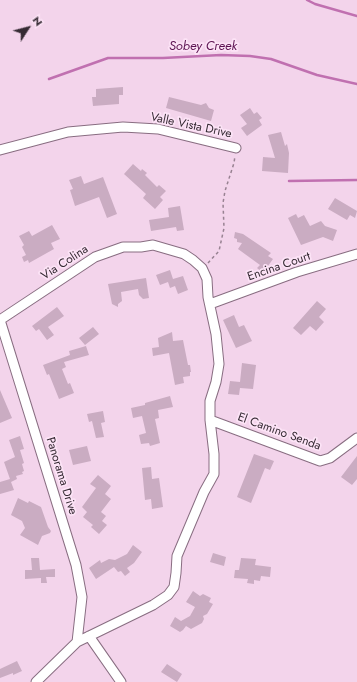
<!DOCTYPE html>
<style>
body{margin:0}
#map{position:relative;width:357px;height:682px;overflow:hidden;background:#f3d4eb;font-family:Jost,sans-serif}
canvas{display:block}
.north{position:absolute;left:8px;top:8px;width:40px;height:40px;-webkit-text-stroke:3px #fce3f6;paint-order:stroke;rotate:54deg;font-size:11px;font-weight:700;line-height:16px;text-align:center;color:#352a33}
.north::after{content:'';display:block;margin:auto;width:14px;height:18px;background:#352a33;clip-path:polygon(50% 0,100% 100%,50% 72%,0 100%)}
</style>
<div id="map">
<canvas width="357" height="682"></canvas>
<div class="north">N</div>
</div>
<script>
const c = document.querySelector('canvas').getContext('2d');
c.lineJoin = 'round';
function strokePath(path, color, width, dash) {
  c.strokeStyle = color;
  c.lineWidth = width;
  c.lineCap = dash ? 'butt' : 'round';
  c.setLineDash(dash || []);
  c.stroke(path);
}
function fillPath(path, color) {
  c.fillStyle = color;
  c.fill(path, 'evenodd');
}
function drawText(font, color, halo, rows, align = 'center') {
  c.font = font + ' Jost,sans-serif';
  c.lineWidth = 3.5;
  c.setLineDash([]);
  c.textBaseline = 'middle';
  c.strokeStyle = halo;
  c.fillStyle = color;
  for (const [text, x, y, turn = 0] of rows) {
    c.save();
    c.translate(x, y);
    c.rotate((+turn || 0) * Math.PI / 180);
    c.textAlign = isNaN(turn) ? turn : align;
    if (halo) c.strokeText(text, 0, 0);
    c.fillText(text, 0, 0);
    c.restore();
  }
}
const stream = new Path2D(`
 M307,0L315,4L357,16
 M49,79L108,58H163L221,55L250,56L271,59L317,75L357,84
 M289,181L357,180`);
const building = new Path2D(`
 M123,87V95H119V104L93,106L92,97H96V89Z
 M169,97L201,105L206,103L209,108L214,110L211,121L166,108Z
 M250,108L254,114L257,112L262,118L259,120L262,125L247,136L241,128L247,124L240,115Z
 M281,132L285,146L287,144L289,153L288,173L262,171L263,157L275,158L268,135Z
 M133,164L141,171L142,169L147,173L145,175L157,187L159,185L166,191L160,197L163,200L155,209L143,198L146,194L124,174Z
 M81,176L84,184L103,177L117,214L107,218L99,197L75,206L70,190L73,189L69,180Z
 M335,198L357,211L355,218L350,215L347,220L328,209Z
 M180,206L184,230L177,231L176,227L151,231L149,220L169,217L168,208Z
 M296,214L298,218L304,215L310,226L321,221L325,226L337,230L333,241L323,237L301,245L288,218Z
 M52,225L60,239L51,243L54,249L29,263L28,260L24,262L22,257L26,255L22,247L24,245L19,236L29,231L32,236Z
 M235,232L243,234L271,253L268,256L273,259L263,273L257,268L260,265L238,249L242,243L237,242V239L234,238Z
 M170,270L173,279L183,276L188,290L178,294L175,286L170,288L168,282L160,285L156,275Z
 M146,278L149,298L143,299L139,295L138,289L121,292L122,301L118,304V307L112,304L108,284Z
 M317,301L326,309L319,317L324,322L316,331L310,326L301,335L293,328Z
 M57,307L64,316L48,327L54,335L47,340L39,329L36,331L32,326Z
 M234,315L239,327L244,325L252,341L236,348L223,320Z
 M93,327L99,334L85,345L79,338Z
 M172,332L173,341L183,340L188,365H190L191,372H190V376L183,377L184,383L175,385L169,353L153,356L152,348L159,347L158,338Z
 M86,346L89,355L64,362L66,367L62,369L68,384L70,383L74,393L59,399L49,374L47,375L43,365L70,355L69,351Z
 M242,363L256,365L253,389L240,388L239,395L228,394L230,381L240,382Z
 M0,390L12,418L0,423Z
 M170,396L173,407L158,410L159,418L155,419L160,443L150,446L149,443L141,444L139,435L146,433L142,416L133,418L131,408L145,405V403Z
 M103,411L105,422L101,423L104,437L96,438L92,421L89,422L87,414Z
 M20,436L24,449L20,450L24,463L22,464L24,471L22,472L23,474L16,476L17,479L11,482L14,490L0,494V482L10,479L4,462L15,457L9,440Z
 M87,446L91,461L73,465L69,450Z
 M254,454L274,461L270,470L265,468L251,503L237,497Z
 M357,456V479L352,485L341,477Z
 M151,467L152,479L159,478L163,507L152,509L151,499L145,500L142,468Z
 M98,475L111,486L105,494L111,499L101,512L106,516L102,521L107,525L99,534L91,527L93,525L83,517L87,512L82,507L96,488L90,484Z
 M18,498L28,503L29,501L41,507L48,527L51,531L50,533L42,536L38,545L20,535L25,528L22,521L11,515Z
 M133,545L142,552L134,563L127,568L130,572L125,576L121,571L118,572L114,567L96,579L89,568L100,560L101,563L109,559L115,560L127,554Z
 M213,553L226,557L224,566L210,562Z
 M31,558H39L40,570L55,569V577H46L47,583H41V578L25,579V570H32Z
 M241,558L256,559L255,565L271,567L270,577L261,576L260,581L254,580V584L247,583L248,579L234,578L235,570H239Z
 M193,591L200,596L203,594L211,598L209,602L213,604L207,614L203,616L204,619L202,623L191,629L186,626L183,630L180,632L170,626L175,617L181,621L190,616L195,607L186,602Z
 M17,661L22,671L13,675V673L0,678V669Z
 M167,664L182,674L177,682L161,672Z`);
const path = new Path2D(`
 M208,263L219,251L224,228L223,203L225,191L234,163L235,156`);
const street = new Path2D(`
 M0,150L68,132L123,127L158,129L236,148
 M210,304L297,272L357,254
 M0,320L95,257L123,247H141L153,245L184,254L193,260L202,268L207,279L208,297L216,334L219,364L216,382L210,401V420L214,454V474L204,492L177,556L176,573L174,587L168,595L153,605L77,642L36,682
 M0,320L76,565L82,597L77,642
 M210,420L320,461L330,458L357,438
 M89,636L121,682`);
const streetNames = [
 ["Valle Vista Drive",191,126,12],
 ["Via Colina",65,263,-33],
 ["Encina Court",279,267,-19],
 ["El Camino Senda",279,432,20],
 ["Panorama Drive",61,476,73]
];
const waterNames = [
 ["Sobey Creek",203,47]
];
strokePath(stream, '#c070b0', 2.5);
fillPath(building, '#caacc2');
strokePath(street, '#886d81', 11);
strokePath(path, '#988292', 1.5, [3, 3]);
strokePath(street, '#fff', 9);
drawText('12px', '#352a33', '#fce3f6', streetNames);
drawText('italic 13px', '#5d1452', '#fce3f6', waterNames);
</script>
